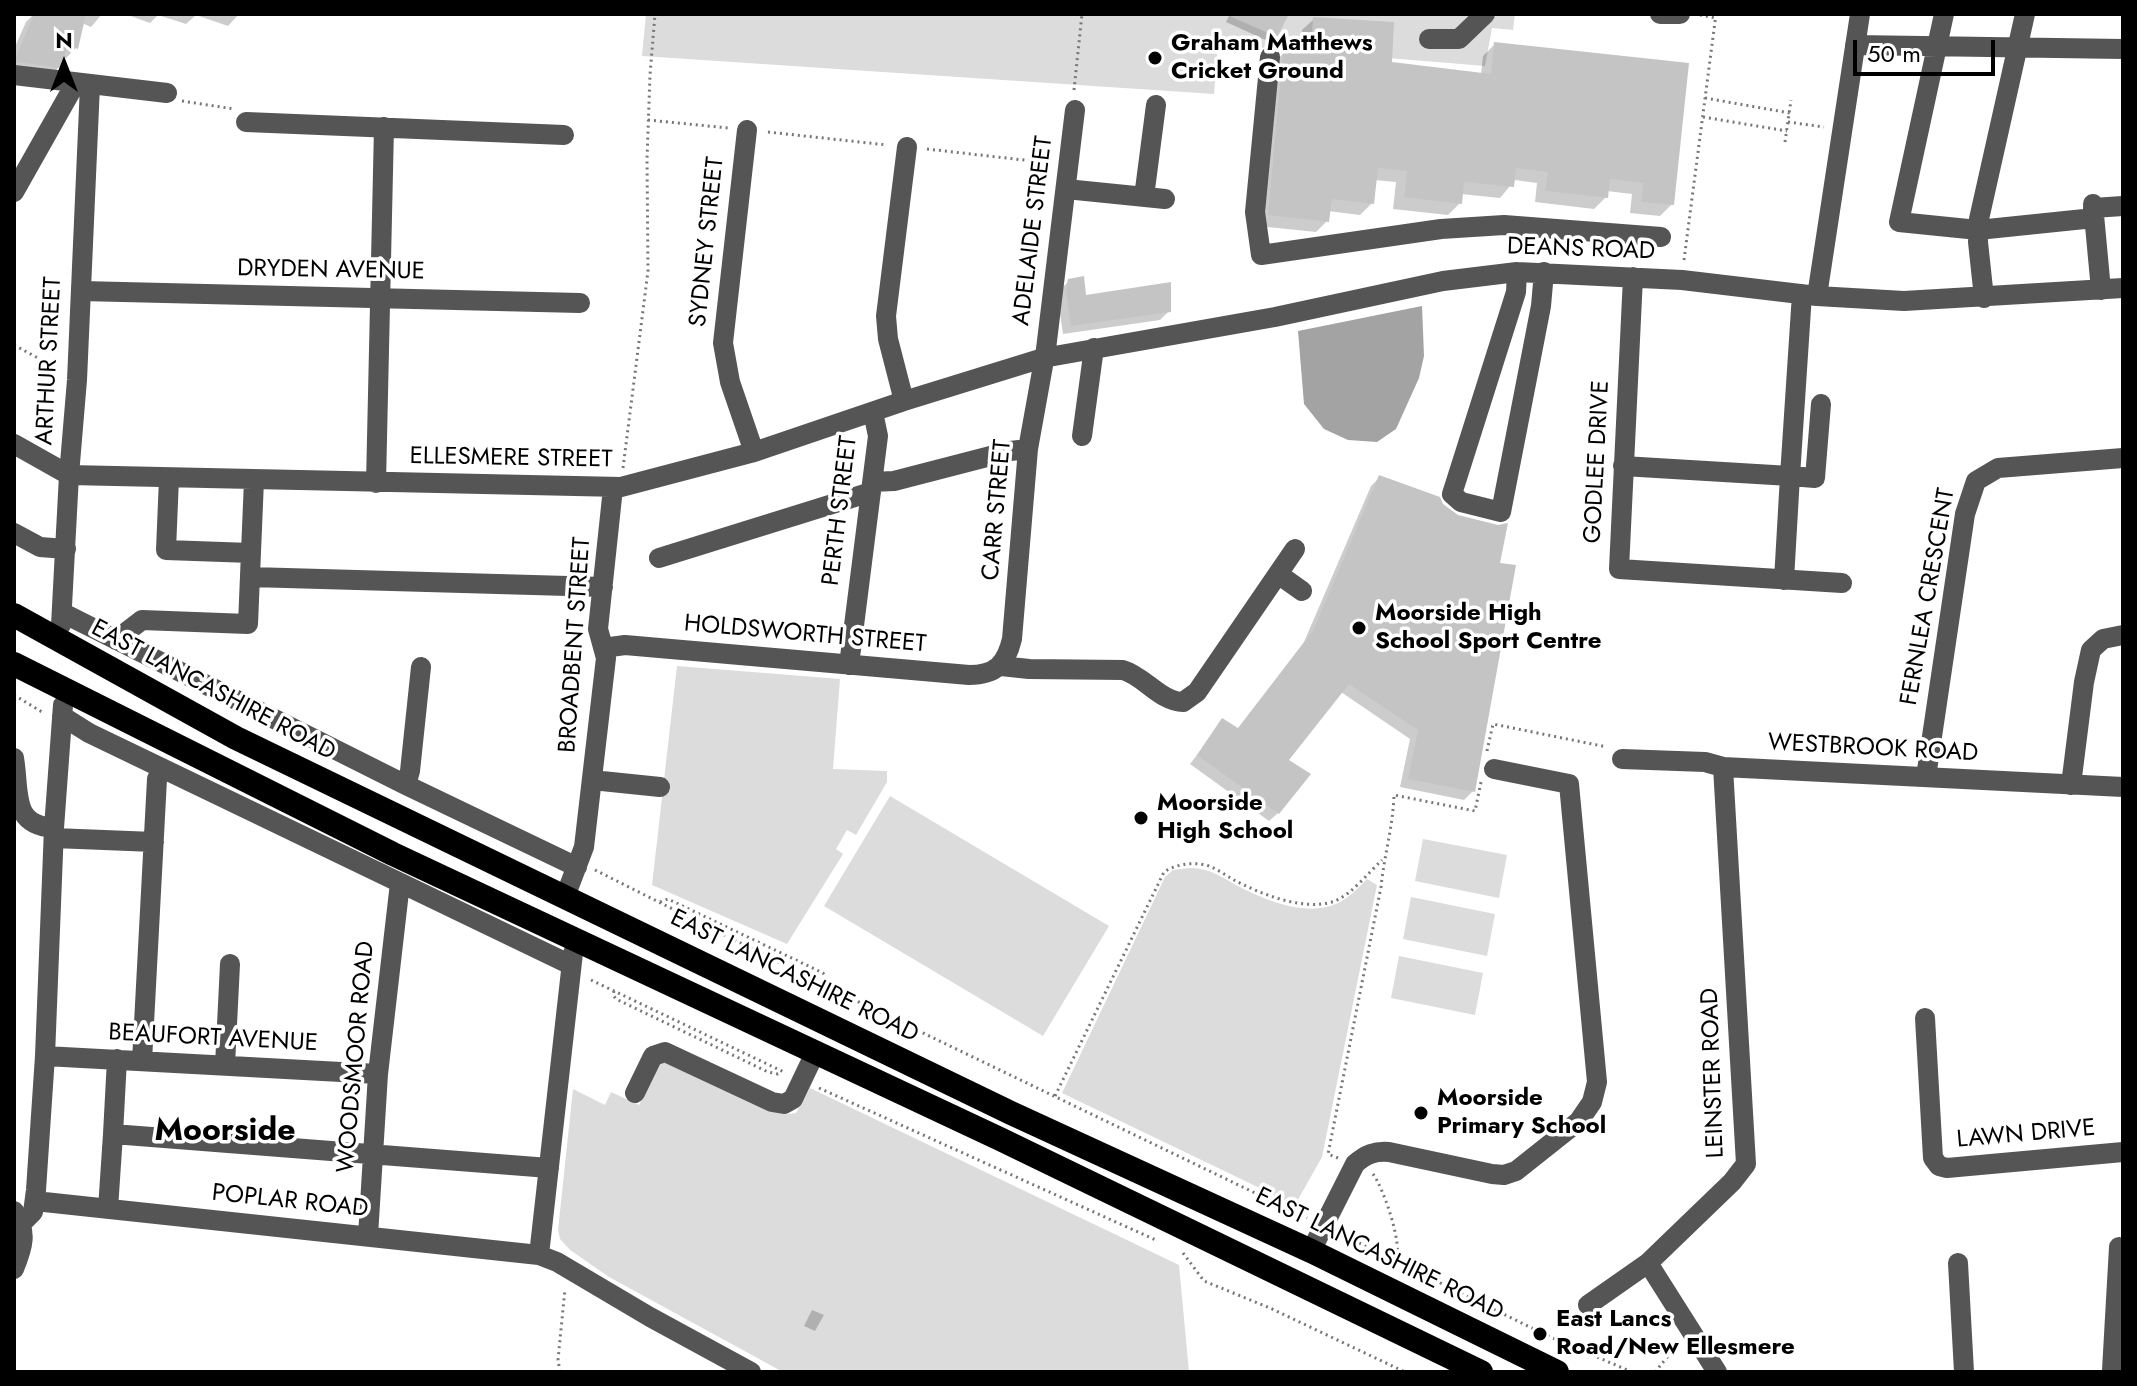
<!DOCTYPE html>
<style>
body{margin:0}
#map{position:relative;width:2137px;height:1386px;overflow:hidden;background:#fff;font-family:Jost,sans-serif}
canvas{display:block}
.frame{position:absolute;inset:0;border:16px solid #000;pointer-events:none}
.north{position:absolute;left:24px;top:24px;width:80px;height:80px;-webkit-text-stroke:6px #fff;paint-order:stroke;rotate:0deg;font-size:22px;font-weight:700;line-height:32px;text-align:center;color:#000}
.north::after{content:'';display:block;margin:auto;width:28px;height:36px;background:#000;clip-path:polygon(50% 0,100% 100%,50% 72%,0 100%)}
.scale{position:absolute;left:1853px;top:40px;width:142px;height:36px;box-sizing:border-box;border:4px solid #000;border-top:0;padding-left:10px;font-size:24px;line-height:28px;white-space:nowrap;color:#000;-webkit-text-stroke:6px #fff;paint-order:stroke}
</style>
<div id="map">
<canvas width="2137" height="1386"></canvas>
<div class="frame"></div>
<div class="north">N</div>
<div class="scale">50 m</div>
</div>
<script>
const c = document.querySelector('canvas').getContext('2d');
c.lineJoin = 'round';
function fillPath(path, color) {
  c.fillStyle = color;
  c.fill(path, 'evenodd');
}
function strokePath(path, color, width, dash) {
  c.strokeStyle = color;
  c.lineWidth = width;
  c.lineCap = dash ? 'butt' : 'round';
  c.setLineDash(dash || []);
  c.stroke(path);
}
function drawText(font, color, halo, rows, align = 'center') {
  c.font = font + ' Jost,sans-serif';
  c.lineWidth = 7;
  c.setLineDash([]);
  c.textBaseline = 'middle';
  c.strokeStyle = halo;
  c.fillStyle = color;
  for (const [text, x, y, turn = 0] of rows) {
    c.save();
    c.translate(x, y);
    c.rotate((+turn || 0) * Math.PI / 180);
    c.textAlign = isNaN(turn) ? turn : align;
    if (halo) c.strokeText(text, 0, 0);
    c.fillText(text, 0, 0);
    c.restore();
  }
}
const green = new Path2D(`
 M646,14H1515L1513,30L1492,28L1485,66L1218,44L1214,94L642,56Z
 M677,666L840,679L833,769L887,771V782L856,835L847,830L836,849L843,854L787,944L652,885Z
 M890,796L1109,926L1043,1036L824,906Z
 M1423,839L1507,855L1499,898L1415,881Z
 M1190,868C1209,868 1220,876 1236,885C1264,900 1308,918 1338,903C1349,898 1359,887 1367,879L1377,885L1322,1157L1295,1205L1062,1093L1165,877L1173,870Z
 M1411,897L1495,914L1487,956L1403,939Z
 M1399,956L1483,973L1475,1015L1391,998Z
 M672,1058L787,1114L796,1113L810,1088L1179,1265L1189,1372H783L609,1277L570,1250L560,1239L558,1230L573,1089L605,1105L611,1092L639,1105L660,1059Z`);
const water = new Path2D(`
 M1422,306L1424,356L1419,378L1396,429L1377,442L1348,440L1324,429L1304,404L1298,331Z`);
const shadow = new Path2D(`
 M34,14H102L91,27L82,23L76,48L66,58L62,57L60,66L50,77L14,73V49L26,22Z
 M125,14H239L228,26L196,15L186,24L158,15L150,23Z
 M1230,14H1287L1270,42L1226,22Z
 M1314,19L1390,64L1481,74L1483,56L1495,44L1672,204L1660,216L1630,213L1632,194L1607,191L1606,197L1594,209L1535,202L1537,183L1515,180L1500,198L1461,194L1460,203L1448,215L1393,209L1396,182L1374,180L1372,203L1360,215L1328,211L1327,221L1316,232L1258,226L1272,64L1284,53L1301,54L1302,30Z
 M1069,281L1085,298L1169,311L1160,320L1063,334L1058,300L1060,290Z
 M1380,477L1498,565L1473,791L1464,800L1400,787L1410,739L1341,692L1286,761L1278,813L1269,821L1190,764L1223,721L1237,730L1304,642L1371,486Z
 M812,1310L824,1315L815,1331L804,1326Z`);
const building = new Path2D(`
 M34,14H86L78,49L67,45L62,68L14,62Z
 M1225,14H1289L1277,37Z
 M1313,17L1394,22L1392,62L1491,74L1494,42L1689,63L1674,205L1641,202L1643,183L1610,179L1608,198L1545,191L1548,172L1516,168L1514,187L1464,182L1462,204L1404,197L1407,171L1378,168L1374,204L1332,199L1329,222L1268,215L1283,50L1311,54Z
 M1084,276L1086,295L1171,282V312L1071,326L1066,290L1068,279Z
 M1379,475L1440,497L1443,504L1458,515L1498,525L1508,523L1500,563L1516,565L1475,792L1408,779L1418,730L1349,684L1289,760L1311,774L1279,814L1197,755L1222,718L1238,728L1313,631Z`);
const path = new Path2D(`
 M1700,15L1716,18
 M1074,90L1082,14
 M1705,98L1790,113
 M182,101L234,109
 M1703,117L1787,131
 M648,120L728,128
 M1788,122L1824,127
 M768,132L887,145
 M1785,142L1791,100
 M927,149L1050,163
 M1684,260L1716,14
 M14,345L60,370
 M623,468L648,271L647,159L650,75L655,14
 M14,695L42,712
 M1487,751L1493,724L1607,747
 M595,870L838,992L1307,1218
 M660,902L668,899L823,973L825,976L822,984
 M591,980L786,1073
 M614,991L613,995L616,999L768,1072L778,1074L781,1072
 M819,1088L1158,1241
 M1055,1096L1164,872C1176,864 1192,862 1206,865C1216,868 1225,875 1234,880C1261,894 1304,912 1335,901C1352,894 1369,872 1382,860
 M1338,1158L1328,1154L1381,887C1384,856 1393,827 1394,795L1475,811L1481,782
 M1373,1174C1384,1189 1403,1245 1396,1261
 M1343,1235L1546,1335L1632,1372
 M1183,1253L1204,1281L1270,1308L1405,1372
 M560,1372L558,1360L565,1289
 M1655,1372L1678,1344`);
const minor = new Path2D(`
 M1660,14H1680
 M1944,14L1899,222L1978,230L2094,218
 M1429,39H1459L1485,14
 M1855,45L2123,49
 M1270,57L1255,212L1261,255L1441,229L1504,225L1661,237
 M14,75L167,93
 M246,122L564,135
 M747,130L723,343L730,382L754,452
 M1066,189L1165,199
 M14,192L75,84
 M1144,197L1156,105
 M2093,204L2101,290
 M2093,208L2123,206
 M1517,272L1516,292L1452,494L1461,502L1501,512L1541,306L1544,272
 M1633,277L1619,569L1842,583
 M81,291L580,303
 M1817,296L1860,14
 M1984,298L1978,242L1979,219L2025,14
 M904,401L888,339L886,316L907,147
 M1082,436L1094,348
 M14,444L69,475L621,487L754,452L904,401L1043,358L1275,317L1443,281L1517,272L1682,280L1817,296L1904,301L2123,288
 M1623,466L1790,476L1802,294
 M169,478L166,550L251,553
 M872,482L894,481L1010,451L1028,449
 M376,483L384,127
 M14,533L40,547L66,549
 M659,558L871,492
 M1278,574L1302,591
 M251,577L603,587
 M1784,580L1790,476L1815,478L1821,404
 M63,613L406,785L577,867
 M61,625L69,475L77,380L90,85
 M116,640L142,620L248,624L254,480
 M603,648L625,645L969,675C996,675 1006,664 1012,639L1028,449L1046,349L1075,110
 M849,665L878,436L873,412
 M1001,666L1029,669L1123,670C1144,676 1161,702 1183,702L1197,692L1295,549
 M62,716L89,733L571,965
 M14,758C20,794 11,825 54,828
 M1622,759L1705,762L1723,767L2123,787
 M1926,777L1965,514L1976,481L1998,468L2123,458
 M592,780L660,787
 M406,785L410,771L421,667
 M2071,785L2084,682L2091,650L2103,639L2123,635
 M54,838L154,842
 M565,897L584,847L606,658L598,629L613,488
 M1925,1018L1933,1158L1939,1166L1947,1168L2123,1152
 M45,1056L378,1074
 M117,1059L113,1134L549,1168
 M142,1061L157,779L163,769
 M225,1065L230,964
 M635,1093L653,1056L665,1052L772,1102L784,1104L793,1099L815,1053
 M35,1201L539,1255L557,1262L650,1317L751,1372
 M108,1209L113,1134
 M14,1211C28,1232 23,1247 14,1269
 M22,1223L33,1212L36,1190L45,1056L54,828L63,705
 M368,1236L378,1074L400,883
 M1311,1251L1355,1164C1366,1154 1375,1151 1389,1152L1492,1174L1504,1175L1516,1171L1579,1121L1592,1102L1597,1082L1569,784L1494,769
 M539,1255L573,953
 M1648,1263L1717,1372
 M1958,1263L1964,1372
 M1588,1305L1648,1263L1732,1182L1746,1164L1723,767
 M2112,1370L2119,1247`);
const highway = new Path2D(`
 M14,615L236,738L1011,1113L1311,1251L1557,1372
 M14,664L393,854L1000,1139L1481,1372`);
const markers = [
 [1155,58,8,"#000"],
 [1359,628,8,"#000"],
 [1141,818,8,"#000"],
 [1421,1113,8,"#000"],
 [1540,1334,8,"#000"]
];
const poiNames = [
 ["Graham Matthews",1171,44],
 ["Cricket Ground",1171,72],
 ["Moorside High",1375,614],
 ["School Sport Centre",1375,642],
 ["Moorside",1157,804],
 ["High School",1157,832],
 ["Moorside",1437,1099],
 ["Primary School",1437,1127],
 ["East Lancs",1556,1320],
 ["Road/New Ellesmere",1556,1348]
];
const streetNames = [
 ["ADELAIDE STREET",1034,231,-83],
 ["SYDNEY STREET",708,242,-84],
 ["DEANS ROAD",1581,250,2],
 ["DRYDEN AVENUE",331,271,1],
 ["ARTHUR STREET",50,361,-87],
 ["ELLESMERE STREET",511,459,1],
 ["GODLEE DRIVE",1598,462,-87],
 ["CARR STREET",998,510,-85],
 ["PERTH STREET",841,511,-83],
 ["FERNLEA CRESCENT",1929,597,-80],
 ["HOLDSWORTH STREET",805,635,5],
 ["BROADBENT STREET",576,645,-86],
 ["EAST LANCASHIRE ROAD",213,691,28],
 ["WESTBROOK ROAD",1873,749,3],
 ["EAST LANCASHIRE ROAD",794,977,26],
 ["BEAUFORT AVENUE",213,1039,3],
 ["WOODSMOOR ROAD",357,1057,-85],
 ["LEINSTER ROAD",1714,1073,-92],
 ["LAWN DRIVE",2026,1135,-5],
 ["POPLAR ROAD",290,1202,6],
 ["EAST LANCASHIRE ROAD",1379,1255,26]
];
const districtNames = [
 ["Moorside",225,1132]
];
fillPath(green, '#dcdcdc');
fillPath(water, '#a3a3a3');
fillPath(shadow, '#0003');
fillPath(building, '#c4c4c4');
strokePath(path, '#777', 3, [2, 4]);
strokePath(minor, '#555', 20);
strokePath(highway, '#000', 24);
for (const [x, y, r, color] of markers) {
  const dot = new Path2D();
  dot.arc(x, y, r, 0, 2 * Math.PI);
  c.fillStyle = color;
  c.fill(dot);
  strokePath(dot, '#fff', 3);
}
drawText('bold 24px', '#000', '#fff', poiNames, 'left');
drawText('24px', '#000', '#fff', streetNames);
drawText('bold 32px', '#000', '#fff', districtNames);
</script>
